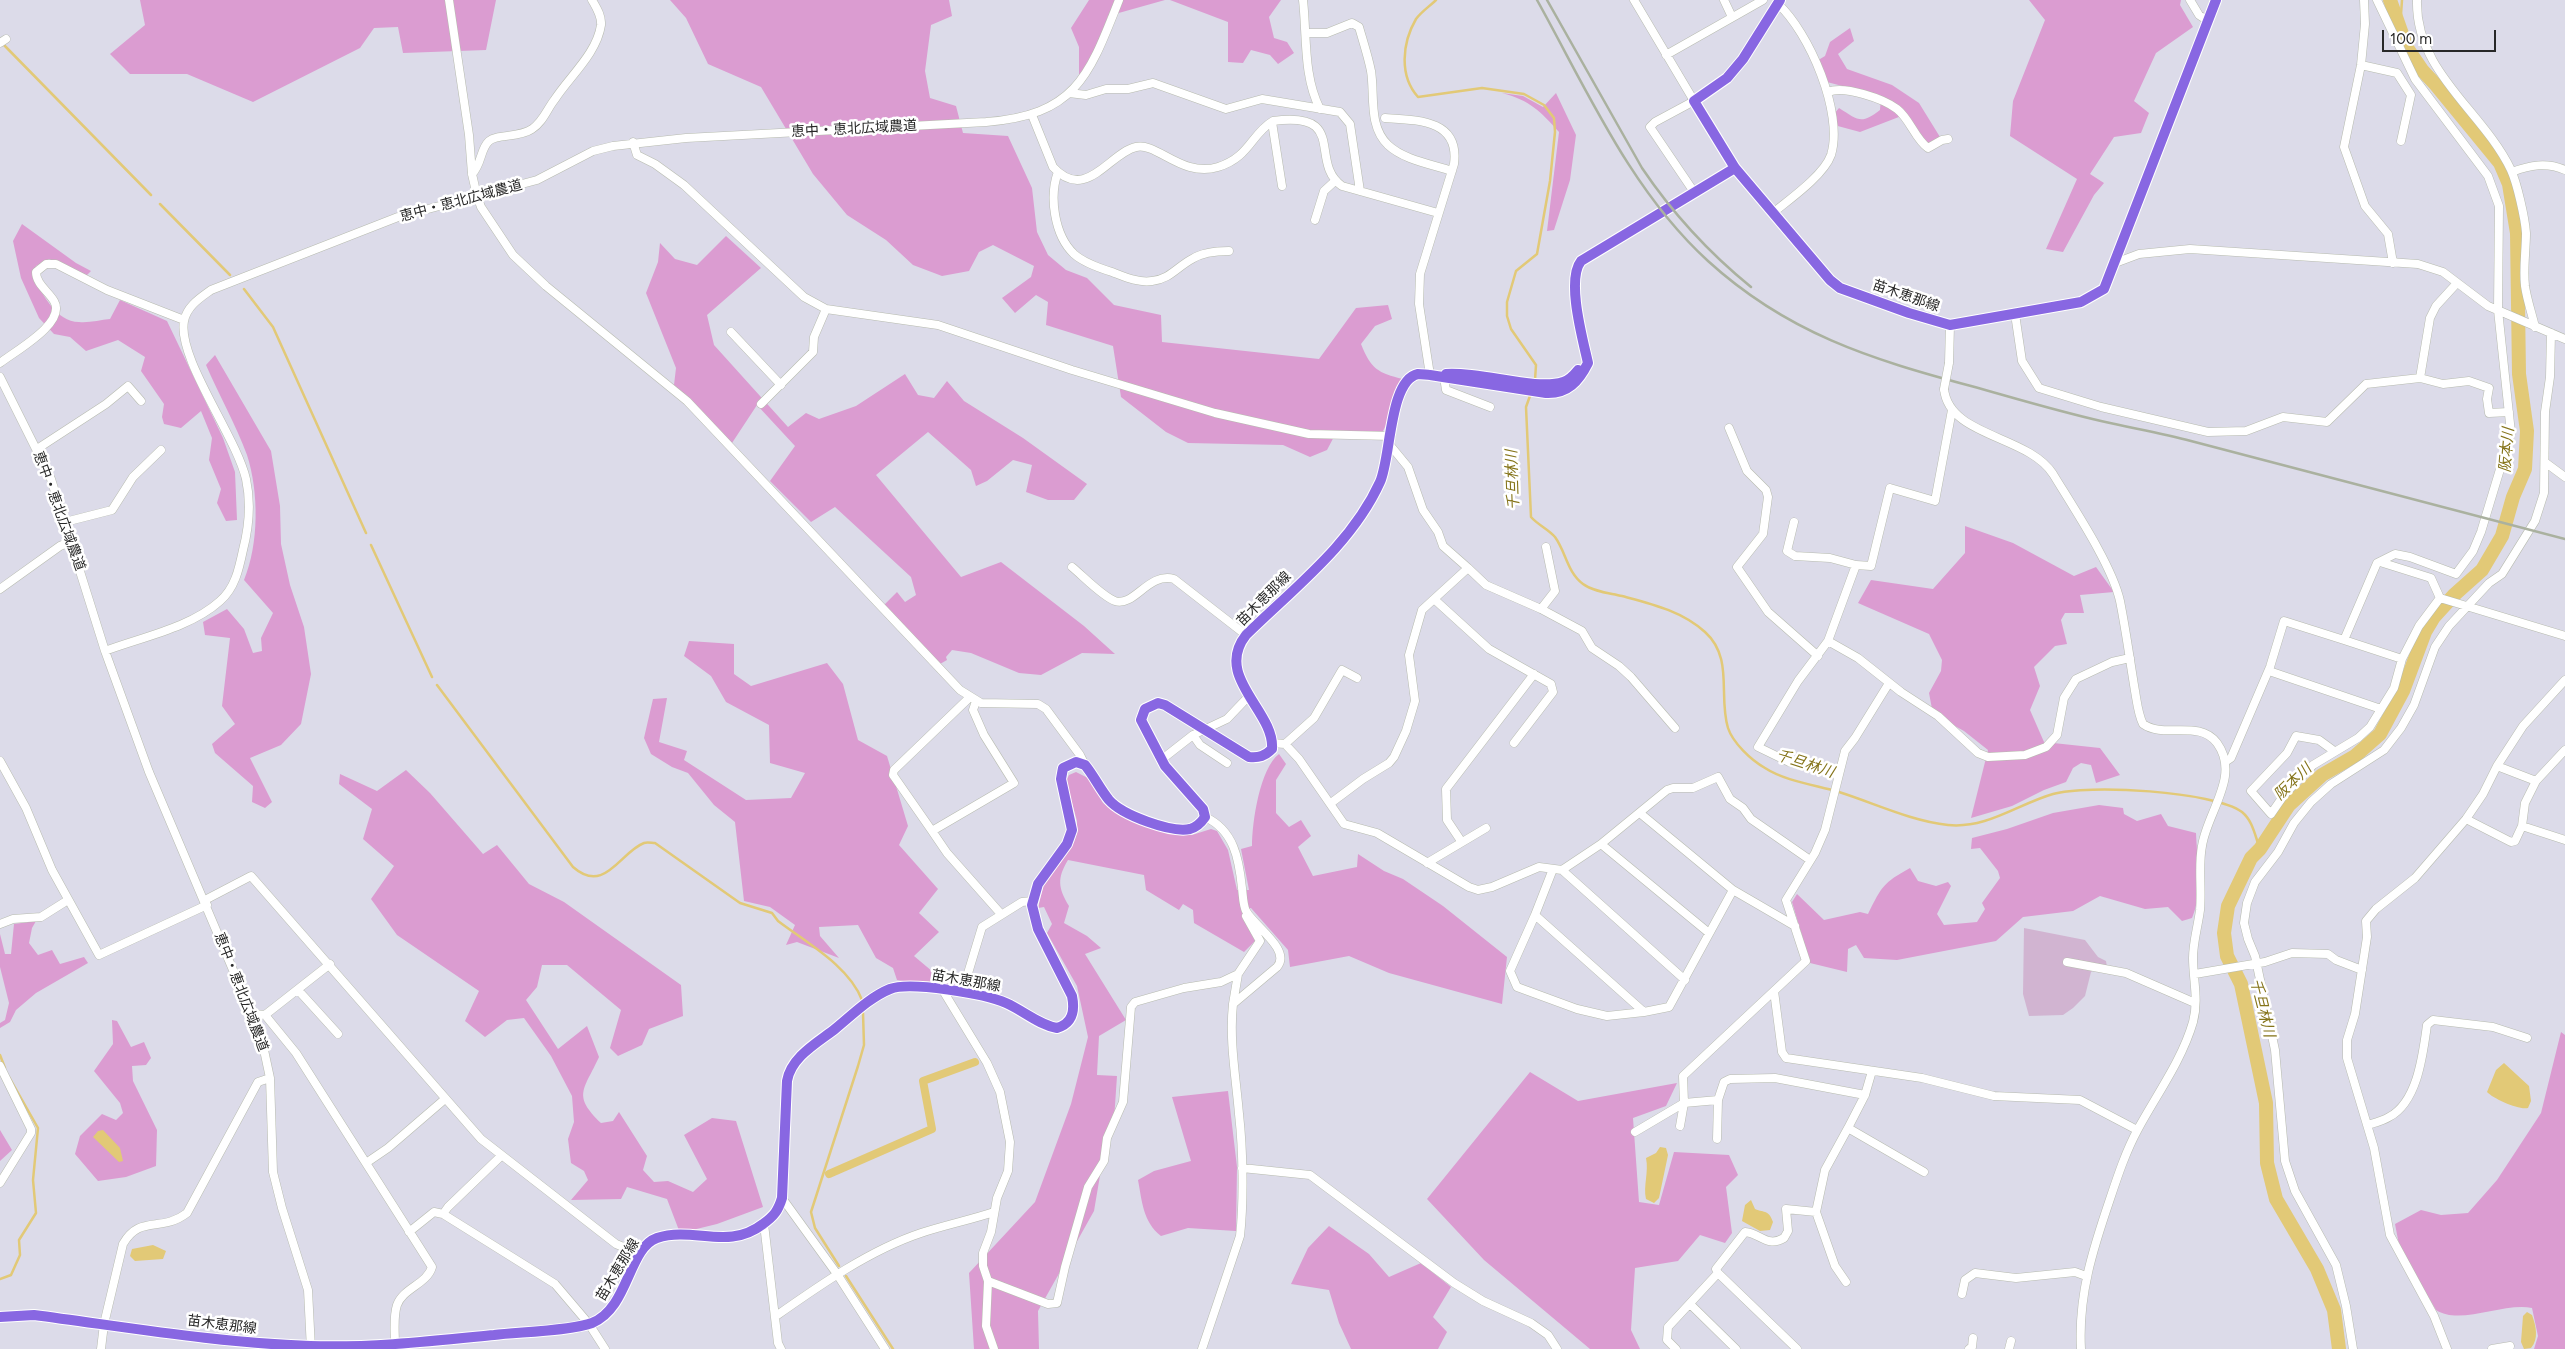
<!DOCTYPE html>
<meta charset="utf-8">
<style>
body{margin:0}
#map{position:relative;width:2565px;height:1349px;overflow:hidden;background:#dcdbe9;font-family:Figtree,sans-serif}
canvas{display:block}
.scale{position:absolute;left:2382px;top:30px;width:114px;height:22px;box-sizing:border-box;border:2px solid #282828;border-top:0;padding-left:6px;font-size:15px;line-height:18px;white-space:nowrap;color:#282828;-webkit-text-stroke:4px #fff;paint-order:stroke}
</style>
<div id="map">
<canvas width="2565" height="1349"></canvas>
<div class="scale">100 m</div>
</div>
<script>
const c = document.querySelector('canvas').getContext('2d');
c.lineJoin = 'round';
function fillPath(path, color) {
  c.fillStyle = color;
  c.fill(path, 'evenodd');
}
function strokePath(path, color, width, dash) {
  c.strokeStyle = color;
  c.lineWidth = width;
  c.lineCap = dash ? 'butt' : 'round';
  c.setLineDash(dash || []);
  c.stroke(path);
}
function drawText(font, color, halo, rows, align = 'center') {
  c.font = font + ' Figtree,"Noto Sans JP",sans-serif';
  c.lineWidth = 5;
  c.setLineDash([]);
  c.textBaseline = 'middle';
  c.strokeStyle = halo;
  c.fillStyle = color;
  for (const [text, x, y, turn = 0] of rows) {
    c.save();
    c.translate(x, y);
    c.rotate((+turn || 0) * Math.PI / 180);
    c.textAlign = isNaN(turn) ? turn : align;
    if (halo) c.strokeText(text, 0, 0);
    c.fillText(text, 0, 0);
    c.restore();
  }
}
const green = new Path2D(`
 M140,0H496L486,50L403,53L398,27L374,28L360,48L253,102L187,74H130L110,54L145,25Z
 M670,0H949L952,16L931,25L925,71L930,98L956,106L963,133L1008,136L1032,188L1037,232L1048,255L1066,270L1087,278L1114,305L1161,315L1162,342L1319,359L1356,308L1388,305L1392,319L1375,326L1361,344C1371,369 1378,373 1403,379L1390,417L1382,433L1337,431L1327,450L1310,457L1283,445L1188,443L1166,432L1121,397L1113,346L1046,325L1048,302L1036,295L1015,313L1002,298L1031,277L1034,266L993,245L979,252L969,271L942,276L913,265L886,240L847,215L813,174L761,87L708,64L686,18Z
 M1089,0H1165L1108,16L1095,54L1079,76V47L1071,28Z
 M1170,0H1281L1269,17L1274,38L1287,42L1294,53L1278,64L1270,55L1251,50L1243,63L1228,62V22Z
 M2029,0H2181L2180,5L2193,27L2156,53L2134,101L2149,113L2141,133L2114,137L2090,174L2104,183L2094,195L2063,252L2046,249L2077,179L2010,136L2013,101L2045,20Z
 M1850,28L1854,41L1838,54L1847,69L1892,85L1919,103L1940,137L1927,144L1904,115L1860,132L1834,125V114L1839,108C1858,120 1861,125 1880,110L1881,96L1823,81L1815,62L1825,56L1830,42Z
 M1502,93L1523,96L1543,107L1556,93L1576,135L1570,180L1554,230L1547,231L1559,132C1540,111 1531,101 1502,93Z
 M22,224L76,263L91,271L86,276L49,259L36,266L33,277C43,294 56,322 79,322C89,323 100,320 110,319L120,300L167,321L223,438L235,472L237,520L226,521L217,503L221,489L209,460L212,438L201,411L181,428L164,424L162,417L164,404L141,371L145,357L118,340L86,351L70,337L54,334L39,318L21,278L13,241Z
 M726,236L761,268L707,315L714,345L788,427L806,413L819,419L856,406L905,374L918,395L934,398L947,381L964,401L1023,438L1087,484L1074,500H1048L1026,492L1032,465L1013,460L987,481L976,486L971,470L928,432L876,475L961,577L1001,562L1084,626L1115,654L1082,653L1041,675L1019,673L971,653L952,650L946,657L947,660L940,664L884,605L897,592L905,602L916,595L911,577L835,507L811,522L770,481L795,446L757,405L732,443L674,385L676,368L646,293L658,262L660,243L675,259L697,265Z
 M215,355L271,451L280,506L281,544L290,585L304,627L311,674L301,724L281,745L250,758L272,802L265,808L252,802L253,786L215,753L212,744L235,724L222,706L230,638L205,635L203,622L227,609L244,629L253,653L262,651L261,638L273,613L244,580C259,544 259,492 247,455C236,425 219,395 206,365Z
 M1965,526L2013,543L2074,576L2096,567L2114,592L2080,595L2084,613H2065L2061,620L2067,644L2055,646L2034,667L2040,686L2030,710L2044,742L2100,748L2120,775L2096,783L2091,765L2081,763L2073,768L2066,782L2044,790L2012,806L1971,818L1988,750L1964,731L1933,714L1929,693L1941,671L1942,660L1929,634L1858,603L1871,580L1933,589L1965,553Z
 M689,641L734,644V674L751,686L827,663L843,684L858,740L887,756L908,826L899,845L938,889L919,913L939,932L914,956L939,977L959,982L958,989L897,980L893,968L876,958L858,925L819,927L820,936L839,958L797,942L786,945L795,925L770,907L744,901L735,822L714,805L688,773L672,767L651,754L644,738L653,699L667,698L659,742L687,751L684,760L746,800L791,798L805,773L770,763L769,725L726,702L711,676L684,656Z
 M1279,754L1286,764L1276,780V813L1289,827L1301,820L1311,836L1298,847L1313,876L1357,867L1358,854L1384,871L1403,879L1443,906L1507,957L1502,1004L1389,973L1349,956L1290,967L1288,950L1251,908L1241,910L1255,941L1244,952L1194,923L1193,910L1183,904L1179,910L1146,890L1144,875L1068,860C1057,878 1058,888 1069,906L1064,923L1087,936L1101,948L1085,954L1126,1020L1099,1036L1097,1075L1117,1076L1114,1120L1105,1146L1094,1211L1038,1311L1039,1349H974L969,1273L1035,1202L1071,1104L1088,1037L1077,986L1047,933L1052,924L1044,907L1038,908L1044,883L1074,842L1077,833V821L1066,781L1069,775L1076,772L1090,779L1103,803L1129,820L1166,832L1192,835L1211,829L1217,831L1228,850L1237,890H1249L1241,849L1252,846C1252,822 1260,768 1279,754Z
 M406,770L430,793L483,854L497,845L529,884L564,902L681,985L683,1016L649,1029L642,1045L618,1056L610,1048L621,1010L567,965H542L537,987L526,1000L558,1049L587,1026L599,1057C584,1090 572,1095 601,1123L613,1121L619,1112L647,1156L643,1170L654,1182L668,1181L693,1192L707,1179L684,1135L712,1118L736,1121L763,1207L717,1224L680,1233L667,1199L627,1187L621,1199L571,1200L588,1180L584,1171L571,1163L568,1139L574,1122L572,1096L551,1056L524,1018L507,1020L485,1037L465,1021L479,991L397,935L371,899L394,866L363,839L372,809L339,784L340,774L377,791Z
 M2099,805L2123,808L2124,814L2137,821L2161,814L2168,826L2196,833C2197,860 2203,893 2192,918L2182,921L2168,907L2145,909L2100,896L2073,911L2023,917L1996,941L1897,960L1864,958L1856,945L1848,949L1847,972L1810,963L1792,902L1797,894L1824,920L1860,912L1868,914C1882,886 1883,883 1910,868L1918,881L1936,886L1948,882L1951,886L1937,914L1944,925L1977,922L1985,909L1982,903L2000,878L1998,871L1980,848L1971,849L1972,838L2007,829L2053,813Z
 M36,921L32,928L29,943L38,955L52,950L60,964L84,957L88,963L36,993L16,1010L10,1022L0,1028V1023L5,1020L9,1003L0,967V934L5,954H11L14,924Z
 M112,1020L117,1021L131,1047L144,1042L151,1058L146,1065L132,1066L133,1081L157,1130L156,1166L126,1177L98,1181L75,1154L80,1136L102,1114L116,1120L123,1113L120,1103L94,1071L113,1044Z
 M2561,1032L2565,1035V1349H2534L2538,1336L2532,1308C2504,1302 2460,1326 2436,1310L2400,1250L2395,1224L2421,1210L2441,1215L2468,1213L2497,1180L2541,1113Z
 M1530,1072L1578,1101L1677,1083L1666,1106L1633,1118L1639,1202L1659,1205L1674,1152L1729,1155L1738,1175L1726,1187L1732,1233L1725,1243L1700,1235L1678,1261L1635,1268L1631,1330L1640,1349H1590L1484,1260L1427,1199Z
 M1228,1091L1237,1167L1236,1231L1188,1228L1161,1236C1143,1222 1142,1201 1138,1180L1154,1171L1191,1161L1172,1097Z
 M0,1130L12,1150L0,1161Z
 M1329,1226L1369,1254L1389,1277L1421,1263L1451,1287L1433,1317L1447,1332L1438,1349H1351L1339,1323L1329,1290L1291,1284L1308,1248Z`);
const cemetery = new Path2D(`
 M2024,928L2085,940L2098,957L2106,961L2107,967L2099,965L2091,972L2085,996L2073,1008L2063,1015L2029,1016L2023,994Z`);
const water = new Path2D(`
 M2504,1063L2529,1086L2531,1101L2528,1108C2518,1110 2494,1099 2487,1092L2496,1070Z
 M103,1130L120,1148L123,1161L119,1162L93,1137L98,1131Z
 M1660,1147L1666,1148L1668,1155L1659,1198L1654,1203L1646,1199C1643,1186 1649,1172 1646,1158L1656,1153Z
 M1751,1200L1755,1209C1765,1213 1769,1210 1773,1222L1770,1230L1760,1231L1742,1221L1745,1205Z
 M153,1245L166,1251L163,1259L135,1261L130,1256L132,1249Z
 M2527,1312L2532,1315C2536,1326 2539,1339 2531,1348L2524,1349L2521,1342L2523,1316Z`);
const stream = new Path2D(`
 M1436,0C1430,6 1421,12 1416,19C1402,43 1399,76 1418,97L1482,88L1524,94L1544,105L1554,118L1555,132L1550,181L1537,254L1516,271L1507,302V316L1511,329L1536,365L1535,380
 M2400,29L2402,0
 M2,43L151,195
 M160,204L230,275
 M244,289L273,327L366,533
 M1531,393L1526,407L1531,517C1538,525 1548,529 1555,537C1566,552 1567,572 1583,584C1594,592 1610,593 1622,596C1652,604 1682,611 1705,632C1734,658 1718,696 1728,728C1733,743 1751,760 1765,768C1785,781 1815,785 1839,792C1874,803 1911,821 1948,825C1987,829 2018,804 2053,794C2087,784 2214,791 2242,812C2253,821 2255,836 2260,849
 M371,545L432,677
 M437,685L573,867C605,895 620,852 644,843C647,842 652,843 655,843L740,903L772,913L778,921C807,943 849,966 862,1000
 M0,1055L5,1068
 M839,1266L815,1228L811,1212L858,1066L864,1045L863,1013
 M846,1276L893,1349
 M0,1279L11,1275L20,1255L19,1240L36,1213L33,1180L38,1128L9,1077`);
const canal = new Path2D(`
 M829,1174L932,1129L923,1081L975,1062`);
const river = new Path2D(`
 M2339,1349L2334,1310L2317,1269L2276,1199L2267,1163L2266,1103L2241,984L2227,956L2224,933L2228,906L2251,858L2260,849L2289,805L2322,775L2355,756L2380,734L2403,691L2425,632L2434,617L2454,595L2482,570L2502,536L2513,497L2525,469L2527,431L2519,374L2517,233L2509,184L2500,163L2436,85L2422,70L2407,48L2390,0`);
const minor = new Path2D(`
 M449,0L469,135L472,174L477,196L481,207L513,255L546,286L687,401L960,690L981,703L1038,704L1046,709L1080,755L1085,765
 M1303,0C1307,35 1303,76 1320,109
 M1634,0L1694,101L1655,122L1650,127L1694,192
 M1724,0L1732,17
 M2190,0L2199,15L2208,21
 M2364,0L2365,24L2361,65L2344,147L2365,206L2388,234L2393,263
 M2417,0C2415,72 2483,111 2511,170C2517,183 2525,218 2526,233C2526,250 2523,269 2525,286C2527,300 2532,314 2535,327
 M1306,33H1327L1352,23L1359,27C1363,41 1368,56 1371,71C1375,95 1368,126 1388,145C1404,160 1431,164 1452,171
 M0,43L6,39
 M1666,55L1763,0
 M2361,65L2397,73L2411,95L2401,141
 M1828,92C1844,85 1884,99 1897,109C1910,119 1915,139 1928,148L1942,140L1948,139
 M1069,93L1086,95L1106,89H1128L1153,83L1226,109L1262,99L1340,112L1350,124L1360,191
 M1032,115L1053,167C1086,203 1109,153 1136,147C1157,142 1182,178 1218,167C1250,157 1251,134 1273,121C1349,111 1308,162 1342,186L1438,213
 M1385,118C1416,120 1460,119 1454,164L1420,274L1419,304L1430,375
 M1272,122L1282,186
 M633,142L637,155L655,164L684,185L804,297L826,309L938,325L1072,370L1215,413L1309,434L1391,436
 M1058,172C1049,196 1054,235 1074,254C1084,263 1099,268 1112,272C1125,277 1138,283 1152,281C1170,279 1177,267 1192,259C1203,252 1216,251 1229,251
 M2512,172C2530,165 2547,162 2565,170
 M472,174C482,164 480,149 489,141C497,134 519,138 532,129C543,122 547,109 555,99C570,76 597,53 601,25C602,16 596,7 592,0
 M1774,212C1790,199 1824,175 1831,155C1844,113 1809,32 1778,4
 M1315,220L1324,191L1335,181
 M2115,263L2139,254L2190,249L2418,264L2443,272L2488,306L2565,339
 M2015,314L2022,361L2039,388L2101,407L2208,432L2246,431L2283,417L2327,422L2366,384L2420,378L2443,384L2469,381L2489,388L2487,399L2489,413L2509,412
 M731,332L781,385
 M0,363C15,351 67,323 54,301C48,291 36,284 36,272L46,264H56L107,290L184,320
 M1949,363L1950,325
 M0,377L51,479L105,651L149,772L261,1036L270,1078L273,1172L282,1208L308,1290L311,1349
 M1444,377L1446,390L1490,407
 M2420,378L2430,318L2436,306L2457,283
 M1944,389C1949,437 2028,435 2053,474C2073,507 2112,565 2120,601C2126,631 2130,661 2135,691C2137,702 2138,714 2143,724C2164,739 2199,719 2217,743C2241,776 2207,812 2202,846C2198,866 2202,889 2200,910C2198,926 2193,942 2193,958C2193,980 2199,1000 2193,1022C2182,1060 2157,1094 2138,1129C2126,1151 2118,1175 2110,1199C2093,1249 2078,1295 2081,1349
 M761,404L813,352L814,337L826,309
 M1729,428L1747,471L1766,490L1768,497L1763,534L1737,567L1768,612L1818,656
 M37,449L106,404L128,386L141,401
 M2546,463L2565,477
 M65,522L112,510L133,477L161,450
 M1794,522L1787,551L1795,556L1830,558L1856,565
 M2380,562L2431,578L2440,598L2565,636
 M1072,567C1083,576 1103,597 1115,601C1135,607 1148,572 1174,579L1246,635
 M1468,568L1486,585L1541,609L1582,631L1592,648L1619,666L1631,677L1675,728
 M0,589L60,546L72,541
 M1434,599L1489,649L1551,684L1553,692L1514,743
 M1541,609L1555,591L1546,547
 M2344,640L2402,659
 M1828,641L1858,658L1901,692L1938,716L1978,753L1988,757L2025,755L2046,747L2057,735L2064,698L2076,679L2112,662L2130,658
 M105,651C142,637 190,628 220,601C235,588 239,569 243,550C249,527 251,502 246,479C236,436 177,358 184,321C187,306 200,298 211,290L398,217L537,180L593,151L613,146L686,138L986,122C1076,115 1089,76 1119,0
 M2269,671L2381,709
 M976,701L973,710L984,735L1014,783L932,831L947,853L1001,914
 M1193,735L1200,745L1227,763
 M1272,743L1285,744L1299,759L1344,824L1377,833L1469,887L1478,890L1492,887L1539,867L1562,870L1601,844L1667,790L1673,788H1693L1718,777L1730,799L1743,808L1751,819L1810,860
 M1285,744L1314,718L1342,670L1357,678
 M2334,751L2319,740L2296,736L2287,753L2251,791L2271,814L2284,795L2313,765L2358,738L2370,727L2394,688L2402,659L2419,626L2440,598
 M1161,760L1193,735L1227,719L1248,697
 M0,761L26,808L52,870L99,955L207,905
 M2225,762L2231,758L2270,667L2284,621L2344,640L2377,563L2395,554L2410,557L2456,574L2473,551L2481,532L2511,433L2498,310L2499,206L2488,176L2415,79L2377,0
 M2497,766L2536,781L2565,750
 M1838,775L1789,762L1758,747L1798,681L1828,641L1856,565L1871,566L1890,488L1935,501L1952,410
 M1331,803L1363,779L1389,763L1394,757L1406,731L1415,701L1409,655L1422,610L1468,568L1443,546L1438,532L1423,510L1408,467L1389,444
 M1641,814L1733,890L1795,926
 M2466,819L2511,842L2515,841L2522,826L2525,803L2536,781
 M2522,826L2565,840
 M932,831L893,775L894,770L969,698
 M1461,841L1447,820L1446,789L1534,674
 M1601,844L1709,933
 M1427,863L1486,828
 M1553,869L1535,915L1644,1012L1669,1007L1733,890
 M1562,870L1685,980
 M205,900L251,876L481,1139L616,1244L640,1254
 M1535,915L1510,971L1517,987L1577,1009L1607,1016L1644,1012
 M0,924L13,919L41,917L68,900
 M2067,962L2126,973L2195,1003
 M2195,974L2265,962L2292,953L2328,954L2336,960L2362,970
 M942,989L987,1063L1000,1092L1010,1142L1008,1171L997,1198L991,1232L983,1253V1266L988,1281L986,1326L994,1349
 M298,990L338,1034
 M1774,991L1782,1052L1786,1058L1922,1078L1994,1096L2080,1100L2137,1130
 M962,993L982,927L1022,902L1032,901
 M1233,1004L1238,974L1260,941L1246,916
 M253,1014L265,1015L330,964
 M265,1015L296,1053L432,1267C427,1284 403,1288 397,1305C393,1317 395,1333 395,1345
 M0,1066L31,1129V1133L0,1183
 M1865,1095L1775,1078L1730,1079L1724,1082L1718,1100L1684,1103L1683,1076L1806,961L1786,900L1815,853L1825,830L1845,751L1855,738L1889,683
 M2367,1125C2374,1123 2383,1121 2389,1117C2418,1102 2423,1053 2427,1025L2433,1020L2493,1027L2527,1038
 M1848,1128L1865,1095L1872,1071
 M1635,1132L1684,1103L1680,1126
 M1717,1139L1718,1100
 M366,1163L388,1148L445,1099
 M1242,1168L1310,1175L1454,1283L1483,1301L1531,1323L1548,1335L1557,1349
 M782,1198L837,1274L885,1349
 M1816,1212L1825,1170L1848,1128L1924,1172
 M443,1214L448,1207L501,1156
 M764,1224L778,1343L781,1349
 M409,1232L434,1212L443,1214L555,1284L589,1324L605,1349
 M1718,1273L1716,1269L1745,1232C1760,1233 1767,1248 1784,1238L1788,1231L1786,1209L1816,1212L1835,1266L1846,1282
 M988,1281L1048,1304L1057,1303L1065,1267L1088,1187L1104,1161L1107,1138L1123,1102L1131,1007L1135,1002L1184,988L1221,982L1238,974
 M1962,1294L1965,1280L1975,1273L2016,1278L2075,1272L2086,1276
 M1690,1304L1736,1349
 M776,1316C820,1285 870,1250 921,1233C945,1225 970,1220 994,1212
 M101,1349L104,1324L123,1244C140,1214 161,1233 187,1213L258,1082L270,1078
 M1202,1349L1240,1236C1244,1200 1243,1150 1239,1114C1236,1078 1229,1040 1233,1004L1277,967C1292,950 1254,926 1246,911C1243,905 1243,896 1242,888C1239,859 1234,830 1205,817
 M1676,1349L1667,1340L1668,1327L1718,1273L1797,1349
 M1969,1349L1972,1347L1973,1338
 M2009,1349L2011,1341
 M2353,1349L2346,1306L2336,1265L2295,1191L2285,1161L2275,1050L2255,956L2248,939L2244,923L2247,903L2255,882L2278,852L2294,823L2311,802L2331,784L2384,750L2401,728L2414,705L2435,647L2449,626L2489,583L2502,574L2535,521L2544,493L2545,412L2550,377L2551,333
 M2447,1349L2434,1316L2390,1235L2374,1148L2347,1058V1040L2355,1014L2367,937L2366,921L2376,909L2415,878L2466,819L2483,794L2497,766L2523,726L2565,680
 M2492,1349L2510,1346`);
const major = new Path2D(`
 M1780,0L1743,59L1727,78L1694,101L1735,168L1830,280L1840,288L1909,313L1950,325L2081,302L2104,289L2216,0
 M1446,374C1479,371 1536,391 1563,382C1570,380 1574,375 1578,370
 M0,1317L34,1315C126,1327 218,1343 310,1346C372,1348 433,1341 494,1335C518,1332 571,1331 592,1323C629,1308 628,1248 657,1238C694,1226 728,1251 763,1224C774,1216 778,1211 782,1198L787,1081C791,1057 817,1043 835,1029C851,1016 870,997 890,989C910,981 986,994 1006,1003C1024,1011 1039,1025 1057,1028C1073,1023 1075,1011 1072,996L1038,929L1032,905L1038,884L1067,844L1072,830L1061,779L1063,768L1076,762L1085,765C1094,776 1100,789 1109,800C1122,815 1171,833 1190,829C1197,827 1201,823 1205,817L1203,809L1165,766L1141,720L1145,709L1158,703L1165,705L1249,757C1259,758 1265,756 1272,749C1275,711 1213,677 1246,635C1294,588 1352,544 1380,482C1391,458 1389,380 1418,374C1422,374 1427,375 1430,375L1546,393C1568,394 1579,381 1588,363C1583,340 1566,280 1581,261L1735,168`);
const rail = new Path2D(`
 M1537,0C1587,90 1631,191 1708,261C1787,333 1870,359 1971,386C2014,398 2057,411 2101,421C2131,428 2161,433 2191,441C2316,473 2440,507 2565,539
 M1547,0L1642,168C1673,214 1708,252 1751,287`);
const minorBridge = new Path2D(`
 M1944,389L1949,363`);
const streetNames = [
 ["恵中・恵北広域農道",854,129,-3],
 ["恵中・恵北広域農道",461,201,-15],
 ["苗木恵那線",1906,296,19],
 ["恵中・恵北広域農道",59,511,70],
 ["苗木恵那線",1264,599,-45],
 ["苗木恵那線",966,981,10],
 ["恵中・恵北広域農道",241,992,69],
 ["苗木恵那線",618,1270,-59],
 ["苗木恵那線",222,1325,7]
];
const waterNames = [
 ["阪本川",2507,450,-85],
 ["千旦林川",1513,480,-92],
 ["千旦林川",1805,764,18],
 ["阪本川",2293,782,-44],
 ["千旦林川",2262,1008,76]
];
fillPath(green, '#db9cd1');
fillPath(cemetery, '#d1b4d1');
fillPath(water, '#e2c977');
strokePath(stream, '#e2c977', 2.5);
strokePath(canal, '#e2c977', 8);
strokePath(river, '#e2c977', 14);
strokePath(minor, '#b7bbaf', 9);
strokePath(major, '#fff', 12);
strokePath(minor, '#fff', 8);
strokePath(major, '#8867e2', 10);
strokePath(rail, '#aab19f', 2.5);
strokePath(minorBridge, '#b7bbaf', 9, []);
strokePath(minorBridge, '#fff', 8);
drawText('14px', '#282828', '#fff', streetNames);
drawText('italic 15px', '#85741a', '#fff', waterNames);
</script>
